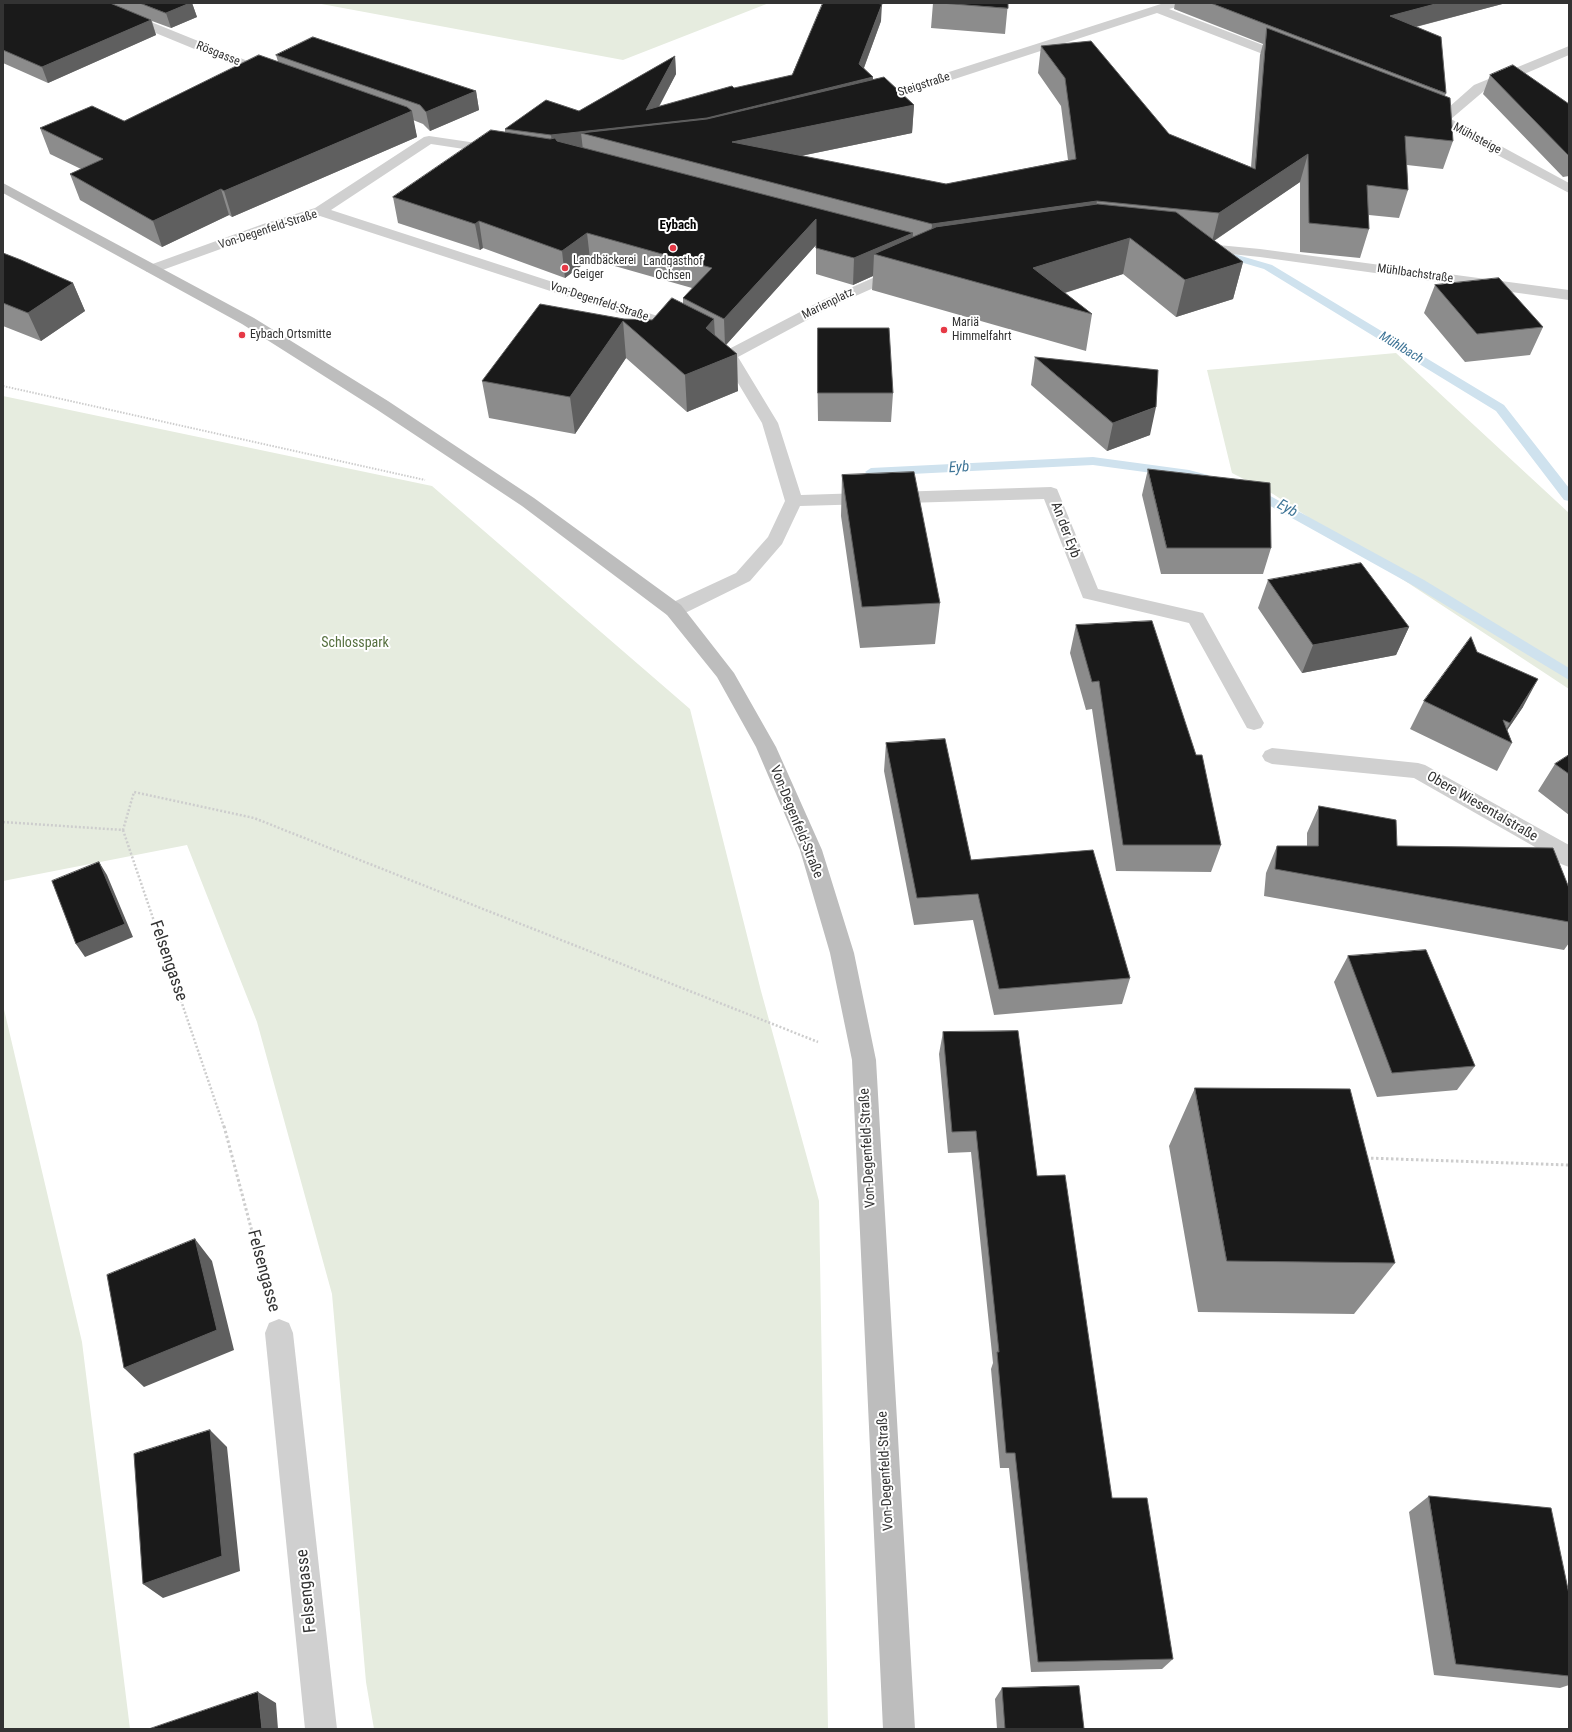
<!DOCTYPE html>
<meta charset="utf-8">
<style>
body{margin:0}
#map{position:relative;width:1572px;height:1732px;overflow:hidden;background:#fff;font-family:"Roboto Condensed",sans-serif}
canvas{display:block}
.frame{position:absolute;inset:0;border:4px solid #333;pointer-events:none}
</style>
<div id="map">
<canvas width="1572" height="1732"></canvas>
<div class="frame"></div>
</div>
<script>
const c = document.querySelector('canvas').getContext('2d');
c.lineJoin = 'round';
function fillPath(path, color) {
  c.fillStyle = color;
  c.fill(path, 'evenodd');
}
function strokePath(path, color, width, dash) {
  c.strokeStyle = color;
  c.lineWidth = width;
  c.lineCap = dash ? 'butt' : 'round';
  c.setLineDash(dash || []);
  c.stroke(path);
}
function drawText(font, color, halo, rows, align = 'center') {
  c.font = font + ' "Roboto Condensed",sans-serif';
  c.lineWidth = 4;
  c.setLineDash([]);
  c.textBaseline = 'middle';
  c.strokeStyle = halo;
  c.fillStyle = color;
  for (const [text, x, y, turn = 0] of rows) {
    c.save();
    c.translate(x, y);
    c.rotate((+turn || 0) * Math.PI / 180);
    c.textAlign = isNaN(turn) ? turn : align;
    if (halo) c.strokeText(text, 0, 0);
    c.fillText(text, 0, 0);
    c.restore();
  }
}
const green = new Path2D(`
 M316,3H769L623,60Z
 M1396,353L1569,513V689L1273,494L1232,473L1207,370Z
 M3,396L432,486L690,709L761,991L819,1201L828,1729H374L366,1682L332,1294L257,1022L187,845L3,881Z
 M3,1005L82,1342L130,1729H3Z`);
const stream = new Path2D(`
 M1217,249L1272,265L1504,405L1569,488V501L1564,500L1496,411L1264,269L1213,254L1212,252Z
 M1093,457L1189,470L1208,475L1210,478L1204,482L1189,478L1093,465L871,476L865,472L871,468Z
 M1252,486L1424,580L1569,668V680L1414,586L1247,493L1246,490L1247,487Z`);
const pathFar2 = new Path2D(`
 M3,386L425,480`);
const pathFar1 = new Path2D(`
 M3,822L123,830L134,792L254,818L818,1042
 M123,830L224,1127`);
const path = new Path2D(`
 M224,1126L268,1292
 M1366,1158L1569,1165`);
const street = new Path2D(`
 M88,3H104L275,72L276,75L275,78H265L90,6Z
 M1164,3H1182L1180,6L1169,9L1294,57L1296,60L1294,63H1286L1157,13L878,104H868L866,101L868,98Z
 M1569,46V55L1484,91L1451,119L1569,183V193L1437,123L1421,117L1419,114L1421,111L1426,110L1440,115L1474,85Z
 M429,136L497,146L502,147L504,150L502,153L497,154L431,144L331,210L676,322L687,330L685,333H673L664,328L320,216L276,229L157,272H147L144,269L147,266L266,223L315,208L424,137Z
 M1197,243L1260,249L1569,290V300L1260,257L1192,250L1190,247L1192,244Z
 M900,266L905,268L908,271L905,274L833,306L738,357L778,423L801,495L1051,487L1057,489L1098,589L1203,613L1264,723L1261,728L1254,730L1247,728L1189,623L1083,598L1044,499L800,506L782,544L750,581L681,615L674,616L667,615L664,610L667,605L736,573L768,537L785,501L762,423L723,358L711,352L709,349L711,346L717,344L729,349L823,300Z
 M1272,748L1418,763L1425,765L1569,845V867L1561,864L1556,859L1414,778L1272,764L1265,761L1262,756L1265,751Z
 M279,1319L289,1323L293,1333L337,1729H305L265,1333L269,1323Z`);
const secondary = new Path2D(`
 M3,183L254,318L388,401L534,498L681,605L734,673L776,747L822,850L854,953L876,1060L915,1729H883L852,1060L830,953L800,850L756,747L717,677L667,615L522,506L376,409L242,324L3,193Z`);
const wall = new Path2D(`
 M3,3H192L197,17L171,28L152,21L156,35L48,83L3,63Z
 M933,3H1008L1005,34L931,28Z
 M1175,3H1506L1416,27L1446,93L1445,96L1453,141L1443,169L1407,165L1408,190L1399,218L1369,215V229L1360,258L1300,252V182L1214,241L1243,262L1233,299L1176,317L1123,274L1065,293L1092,314L1086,351L872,290L873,276L853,285L816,274V245L726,345L738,391L687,412L626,358L575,434L489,418L482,381L624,319L652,320L683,304V298L692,288L590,259L565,278L483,248L480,250L398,223L393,197L505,132V129L579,111L675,56L676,74L659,107L792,75L881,21L864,68L873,79L914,105L912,133L801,156L946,184L1068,160L1061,106L1038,73L1041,46L1169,134L1251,167L1260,55L1263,44L1174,9Z
 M276,55L476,91L479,110L430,131L423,124L413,120L417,137L232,217L229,215L162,247L80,200L70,174L81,169L50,154L40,128L124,121L278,62Z
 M1490,75L1569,104V176L1563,177L1483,94Z
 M3,253L73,283L85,311L41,341L3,326Z
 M1435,285L1543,327L1530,355L1465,362L1424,313Z
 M818,328L893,393L891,422L818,421L817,356Z
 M1035,357L1150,435L1107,451L1031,385Z
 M1148,469L1271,548L1263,574H1161L1142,495Z
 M842,475L940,603L935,644L860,648L841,516Z
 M1268,580L1409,627L1396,655L1302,673L1258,608Z
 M1076,625L1221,845L1211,872L1116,871L1092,709L1086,710L1070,653Z
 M1477,652L1523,707L1507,730L1512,743L1497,771L1410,729L1424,701Z
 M886,743L971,860L1130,978L1122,1004L994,1015L973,920L914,925L884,771Z
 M1569,755V815L1538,791L1555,764Z
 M1319,806L1397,846L1569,888V943L1564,950L1264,896L1266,873L1277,846H1307V833Z
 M1348,956L1475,1066L1457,1090L1377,1097L1334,982Z
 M943,1032L1037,1176L1112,1498L1173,1659L1162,1669L1031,1672L1009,1468H1000L991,1369L993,1363L971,1152L948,1153L939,1054Z
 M1195,1088L1395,1263L1354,1314L1198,1312L1169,1146Z
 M1429,1496L1569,1594V1685L1560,1688L1434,1675L1409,1512Z
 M1002,1688L1084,1729H997L995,1699Z`);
const shadedWall = new Path2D(`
 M190,3H192L197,17L171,28L166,13Z
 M1439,3H1506L1384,35L1390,16Z
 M882,4L881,21L859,81L873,77L872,95L708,137L581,133L583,150L553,153L551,135L646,110L675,56L676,74L649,125L859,64Z
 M151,20L156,35L48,83L42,67Z
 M476,91L479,110L430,131L426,112Z
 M914,105L912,133L732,170V142Z
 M412,111L417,137L232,217L224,191Z
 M1308,154L1300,182L1212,242L1219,213Z
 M221,189L229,215L162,247L153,221Z
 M1097,201L1092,230L930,252L932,224Z
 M816,219V245L725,346L724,319Z
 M479,221L483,248L480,250L475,224Z
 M587,233L590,259L565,278L562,251Z
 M913,233L911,259L874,254L873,276L853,285L854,258Z
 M1130,238L1123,274L1042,300L1033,268Z
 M1243,262L1233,299L1176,317L1185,280Z
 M73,283L85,311L41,341L28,313Z
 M714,319L716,356L706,328Z
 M623,321L626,358L575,434L570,397Z
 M737,354L738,391L687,412L685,375Z
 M1156,407L1150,435L1107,451L1113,423Z
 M1409,627L1396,655L1302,673L1313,645Z
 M1538,679L1523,707L1502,738H1501L1510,723Z
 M99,862L107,875L133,937L85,957L76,944Z
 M195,1239L212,1261L234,1350L144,1387L124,1368Z
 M210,1430L227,1447L240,1571L163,1598L143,1584Z
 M258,1692L276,1703L278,1729H262Z`);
const building = new Path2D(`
 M3,3H110L151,20L42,67L3,50Z
 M140,3H190L166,13Z
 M823,3H875L882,4L859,64L873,77L707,118L551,135L505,129L546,100L579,111L675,56L646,110L732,86L734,88L792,75Z
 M941,3H1008V8Z
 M1211,3H1439L1390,16L1441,37L1446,93Z
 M1267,28L1450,98L1453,141L1405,136L1408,190L1367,185L1369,229L1309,223L1308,154L1219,213L1097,201L932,224L581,133L707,119L884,77L914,105L732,142L946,184L1076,159L1065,78L1041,46L1091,41L1169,134L1255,169Z
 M313,37L476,91L426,112L420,105L276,55Z
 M259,55L407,107L412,111L224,191L221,189L153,221L70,174L103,159L40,128L92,106L124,121Z
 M1513,65L1569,104V156L1490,75Z
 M491,130L550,139L555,138L557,141L913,233L854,258L816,248V219L724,319L683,298L712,268L587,233L562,251L479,221L475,224L393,197Z
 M1098,204L1176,212L1243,262L1185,280L1130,238L1033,268L1092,314L874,254L936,227Z
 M3,253L21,260L73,283L28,313L3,303Z
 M1499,278L1543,327L1477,334L1435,285Z
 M672,298L714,319L706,328L737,354L685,375L623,321L570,397L482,381L540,304L624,319L652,320Z
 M818,328H889L893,393H818Z
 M1035,357L1158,370L1156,407L1113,423Z
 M1148,469L1270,483L1271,548H1167Z
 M914,472L940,603L862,607L842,475Z
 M1361,563L1409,627L1313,645L1268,580Z
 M1152,621L1196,755H1202L1221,845H1123L1099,681L1092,682L1076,625Z
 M1471,637L1477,652L1538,679L1510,723L1503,720L1512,743L1424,701Z
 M945,739L971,860L1093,850L1130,978L999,989L978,894L917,898L886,743Z
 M1569,755V774L1555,764Z
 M1319,806L1396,820L1397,846L1553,848L1569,888V922L1275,869L1277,846H1318Z
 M99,862L125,924L76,944L52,881Z
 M1426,950L1475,1066L1392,1073L1348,956Z
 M1018,1031L1037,1176L1065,1175L1112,1498H1147L1173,1659L1038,1662L1015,1453H1006L997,1352H999L976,1131L952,1132L943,1032Z
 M1195,1088L1350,1089L1395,1263L1227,1261Z
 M195,1239L217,1330L124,1368L107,1275Z
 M210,1430L222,1556L143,1584L134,1454Z
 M1429,1496L1551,1508L1569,1594V1676L1456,1664Z
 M1079,1686L1084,1729H1005L1002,1688Z
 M258,1692L262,1729H149Z`);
const markers = [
 [673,248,4,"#e63946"],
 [565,268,4,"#e63946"],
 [944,330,4,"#e63946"],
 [242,335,4,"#e63946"]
];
const farStreetnames = [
 ["Rösgasse",218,54,22],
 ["Steigstraße",924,85,-18],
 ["Mühlsteige",1477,139,28],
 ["Von-Degenfeld-Straße",268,230,-18],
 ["Mühlbachstraße",1415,274,8],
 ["Von-Degenfeld-Straße",599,302,18],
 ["Marienplatz",828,304,-26]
];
const farPoinames = [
 ["Landbäckerei",573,261],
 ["Geiger",573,275],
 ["Landgasthof",673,262,"center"],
 ["Ochsen",673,276,"center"],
 ["Mariä",952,323],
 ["Himmelfahrt",952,337],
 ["Eybach Ortsmitte",250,335]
];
const farQuarternames = [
 ["Eybach",678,226]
];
const farWaternames = [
 ["Mühlbach",1401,348,31]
];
const streetNames = [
 ["An der Eyb",1065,530,69],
 ["Obere Wiesentalstraße",1482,807,30],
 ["Von-Degenfeld-Straße",796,822,68],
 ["Von-Degenfeld-Straße",868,1148,-93],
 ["Von-Degenfeld-Straße",886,1471,-93]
];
const parkNames = [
 ["Schlosspark",355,643]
];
const waterNames = [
 ["Eyb",959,468,-3],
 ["Eyb",1287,509,29]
];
const nearStreetnames = [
 ["Felsengasse",168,961,71],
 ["Felsengasse",263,1271,75],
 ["Felsengasse",307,1591,-96]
];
fillPath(green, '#e6ecdf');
fillPath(stream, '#cfe2ee');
strokePath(pathFar2, '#cdcdcd', 2, [1.5, 1.5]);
strokePath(pathFar1, '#cdcdcd', 2.5, [2, 2]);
strokePath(path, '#cdcdcd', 3, [2.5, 2.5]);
fillPath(street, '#d0d0d0');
fillPath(secondary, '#bdbdbd');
fillPath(wall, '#8c8c8c');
fillPath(shadedWall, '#5f5f5f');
fillPath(building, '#1a1a1a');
strokePath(building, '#5f5f5f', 1);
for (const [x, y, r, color] of markers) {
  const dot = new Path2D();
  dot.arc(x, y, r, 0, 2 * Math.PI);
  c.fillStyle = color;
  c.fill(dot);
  strokePath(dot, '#fff', 1.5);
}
drawText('12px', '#333', '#fff', farStreetnames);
drawText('12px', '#333', '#fff', farPoinames, 'left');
drawText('bold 13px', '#000', '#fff', farQuarternames);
drawText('italic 13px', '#3f7597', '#fff', farWaternames);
drawText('14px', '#333', '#fff', streetNames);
drawText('14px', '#56703f', '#fff', parkNames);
drawText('italic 15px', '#3f7597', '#fff', waterNames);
drawText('17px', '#333', '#fff', nearStreetnames);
</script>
